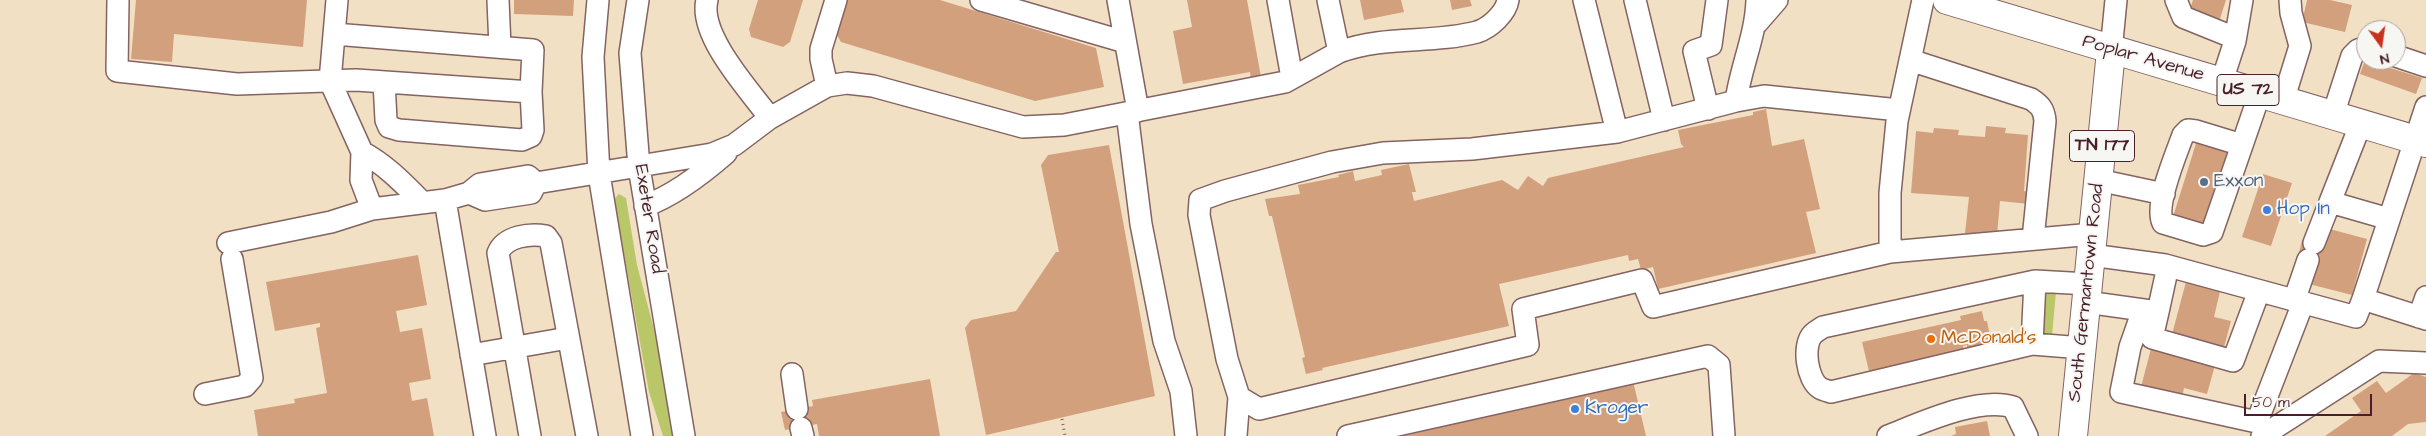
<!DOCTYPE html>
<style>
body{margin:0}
#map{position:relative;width:2426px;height:436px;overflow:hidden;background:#f1e0c4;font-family:"Architects Daughter",sans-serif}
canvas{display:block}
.north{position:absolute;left:2356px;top:20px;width:50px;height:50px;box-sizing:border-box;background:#f6f6f2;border:1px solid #b1a0a2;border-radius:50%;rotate:166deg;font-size:14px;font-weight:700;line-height:20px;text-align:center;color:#4a1f2b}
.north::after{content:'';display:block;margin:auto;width:18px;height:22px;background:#c8321e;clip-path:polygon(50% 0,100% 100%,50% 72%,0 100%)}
.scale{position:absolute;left:2244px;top:394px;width:128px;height:22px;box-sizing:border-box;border:2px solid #4a1f2b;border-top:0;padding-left:6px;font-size:15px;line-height:18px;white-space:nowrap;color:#4a1f2b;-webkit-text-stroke:4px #f6f6f2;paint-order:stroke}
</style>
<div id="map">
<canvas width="2426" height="436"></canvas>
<div class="north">N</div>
<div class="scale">50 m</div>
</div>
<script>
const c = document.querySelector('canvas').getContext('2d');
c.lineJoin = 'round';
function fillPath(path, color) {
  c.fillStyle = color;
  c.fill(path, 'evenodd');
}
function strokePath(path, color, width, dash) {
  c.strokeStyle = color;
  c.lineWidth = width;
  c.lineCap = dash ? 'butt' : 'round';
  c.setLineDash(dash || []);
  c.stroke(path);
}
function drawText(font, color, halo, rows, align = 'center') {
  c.font = font + ' "Architects Daughter",sans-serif';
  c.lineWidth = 4;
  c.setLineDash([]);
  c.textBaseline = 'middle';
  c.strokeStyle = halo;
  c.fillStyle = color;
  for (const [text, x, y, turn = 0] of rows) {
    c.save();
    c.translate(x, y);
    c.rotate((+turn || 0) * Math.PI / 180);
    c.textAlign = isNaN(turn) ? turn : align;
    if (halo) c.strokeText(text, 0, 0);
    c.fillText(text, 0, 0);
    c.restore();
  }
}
const green = new Path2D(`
 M619,194L626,198L637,265L664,367L676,436H663L649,392L614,199Z
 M2047,292H2056L2052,335L2042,333L2044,293Z`);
const building = new Path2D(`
 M136,0H307L303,47L174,34L172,62L131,59Z
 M514,0H574L573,16L514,14Z
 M758,0H803L790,42L783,47L751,37L749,29Z
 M848,0H940L1096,48L1104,87L1035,101L841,42L837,35Z
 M1187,0H1247L1261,77L1251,79L1250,72L1183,84L1173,31L1192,27Z
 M1360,0H1401L1404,12L1364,20Z
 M1450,0H1470L1472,6L1452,10Z
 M2193,0H2226L2218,25L2188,16Z
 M2307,0H2330L2352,5L2345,32L2302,22Z
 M2365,60L2422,78L2416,94L2360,74Z
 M1766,109L1772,146L1804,139L1820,209L1806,212L1816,253L1658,289L1653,267L1641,270L1638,259L1629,261L1628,255L1499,284L1509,326L1322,368L1323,370L1306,374L1302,358L1305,357L1272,216H1269L1265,199L1300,194L1298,185L1339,177L1338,175L1353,171L1355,181L1382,175L1381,170L1409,164L1416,192H1412L1414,201L1502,180L1518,190L1528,176L1543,186L1548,178L1684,147L1681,144L1678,130L1753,115V112Z
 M1986,126L2006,128L2005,133L2028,135L2024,191L2030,192L2029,204L2000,201L1997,235L1965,233L1969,197L1911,193L1916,131L1933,133L1934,128L1959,130L1958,135L1985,137Z
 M2198,137L2230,146L2204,230L2172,220Z
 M1109,145L1155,396L986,435L965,328L971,320L1016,311L1056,252H1059L1041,165L1048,155Z
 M2263,174L2292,183L2271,246L2242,237Z
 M2326,228L2367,239L2352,295L2309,284L2315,262L2298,257L2302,240L2321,245Z
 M418,255L427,305L396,311L400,332L422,328L431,379L409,383L412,401L427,398L434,436H258L254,410L295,403L294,399L327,393L316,328L320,327V323L275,331L266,282Z
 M2187,278L2221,287L2214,317L2231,321L2223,351L2171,338Z
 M1982,311L1984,321H1987L1990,336L1988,337L1989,343L1967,348V345L1963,346L1964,350L1869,371L1862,342L1961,320L1960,316Z
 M2153,341L2217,358L2207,394L2184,388L2182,398L2141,387Z
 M2414,373L2426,377V422L2408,424L2392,436H2325L2361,411L2352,398L2377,381L2386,393Z
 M930,379L940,436H819L817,424L785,430L781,412L813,406L812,400Z
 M1633,381L1646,436H1391Z
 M1987,421L1990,436H1951L1956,434L1955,427Z`);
const path = new Path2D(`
 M1062,419L1065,436`);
const minor = new Path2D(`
 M118,0L117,71L237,84L356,80L531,92L533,50L334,34
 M337,0L330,81L362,152L361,180L372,209
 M498,0L500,47
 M598,0L593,57L599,174L642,436
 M638,0L630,53L639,167L684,436
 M707,0C698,35 750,91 770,118
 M981,0L1125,42
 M1118,0L1138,111
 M1278,0L1292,78
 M1584,0L1617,132
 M1635,0L1664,120
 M1757,0C1756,35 1741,66 1736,101L1764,96L1899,110
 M2176,0L2183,17L2235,38
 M1757,23L1777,0
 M2111,51L2116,0
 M1339,52C1385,35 1432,44 1477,32C1490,28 1506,13 1508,0
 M2396,56L2426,66
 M1910,60L2031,99C2040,105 2044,109 2045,121L2033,239
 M2222,81L2235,41L2242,0
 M384,82L386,120L389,127L399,130L522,140L531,136L533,130L531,92
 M827,86L821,59V49L836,0
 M1736,101L1617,132L1472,149L1383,153L1332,162L1225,191L1200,200L1199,215L1227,359L1239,397L1259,409L1528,345L1523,309L1642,280L1653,307L1890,252L2093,234
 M2283,101L2300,46L2291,13L2290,0
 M2426,107L2363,299L2426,319
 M1708,109L1694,51L1711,45L1717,0
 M1127,113L1141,224L1164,341L1181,391L1186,436
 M2333,115L2352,56L2358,50L2366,47
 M2361,123L2330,202L2389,219
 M2242,145L2196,131L2188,130L2183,135C2176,155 2154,205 2163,223L2203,235L2212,232L2260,93
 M362,152C386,165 403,183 422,202
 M2098,180L2164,194
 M469,193L485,200L531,193L536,183
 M445,200L485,436
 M645,206C675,195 702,174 726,153
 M228,243L331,222L372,209L445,200L469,193L480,184L528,176L536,183L712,154L734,145L770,118L827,86L847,83L873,86L1023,127L1064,125L1285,82L1339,52L1328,0
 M2314,243L2330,202
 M1890,252V193L1897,121L1923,0
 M2091,255L2165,265L2356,317L2363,299
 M2294,301L2308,260
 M2086,302L2158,312L2168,266
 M2143,310L2130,347L2121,392L2257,422L2303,303
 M2158,312L2152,338L2233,361L2259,291
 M2419,317L2426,297
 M2032,344L2035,281
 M2083,348L2032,344L1831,392C1828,391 1823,390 1820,388C1807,380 1802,345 1813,334C1816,331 1820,329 1823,327L2035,281L2088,284
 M471,355L568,338
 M792,374L797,409
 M205,394L245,386L252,378L232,259
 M801,428L803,436
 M530,436L498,253C505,236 530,233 546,236L551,243L587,436
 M1236,436L1239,397
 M1348,436L1708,356L1719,365L1724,436
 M1888,436C1921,423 1979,396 2013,407L2027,436
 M2262,436L2379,361L2426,363`);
const major = new Path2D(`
 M1947,0L2426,143
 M2073,436L2111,51`);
const markers = [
 [2204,182,5,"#5c6f8a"],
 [2267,210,5,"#3f7fe0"],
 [1931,339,5,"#e8710a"],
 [1575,409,5,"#3f7fe0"]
];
const shields = [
 [2248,90,62],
 [2102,146,65]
];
const shieldNames = [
 ["US 72",2248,90],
 ["TN 177",2102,146]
];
const streetNames = [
 ["Poplar Avenue",2143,59,16],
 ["Exeter Road",648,219,81],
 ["South Germantown Road",2087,293,-84]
];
const serviceNames = [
 ["Exxon",2214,182]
];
const shopNames = [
 ["Hop In",2277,210],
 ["Kroger",1585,409]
];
const foodNames = [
 ["McDonald's",1941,339]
];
fillPath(green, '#bac769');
fillPath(building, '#d3a07d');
strokePath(minor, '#846361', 24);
strokePath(major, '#846361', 30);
strokePath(path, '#846361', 3, [1, 4]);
strokePath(minor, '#fff', 21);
strokePath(major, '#fff', 28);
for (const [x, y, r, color] of markers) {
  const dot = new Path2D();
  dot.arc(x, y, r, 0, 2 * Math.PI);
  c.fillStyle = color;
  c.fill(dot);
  strokePath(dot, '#f6f6f2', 2);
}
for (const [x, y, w] of shields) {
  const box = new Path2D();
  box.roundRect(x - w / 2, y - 15.5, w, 31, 4);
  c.fillStyle = '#f6f6f2';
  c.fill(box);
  strokePath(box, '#4a1f2b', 1);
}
drawText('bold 18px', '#4a1f2b', null, shieldNames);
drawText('19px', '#4a1f2b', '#f6f6f2', streetNames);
drawText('19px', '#4e5e75', '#f6f6f2', serviceNames, 'left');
drawText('19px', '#366cbe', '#f6f6f2', shopNames, 'left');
drawText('19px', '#c56008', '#f6f6f2', foodNames, 'left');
</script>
